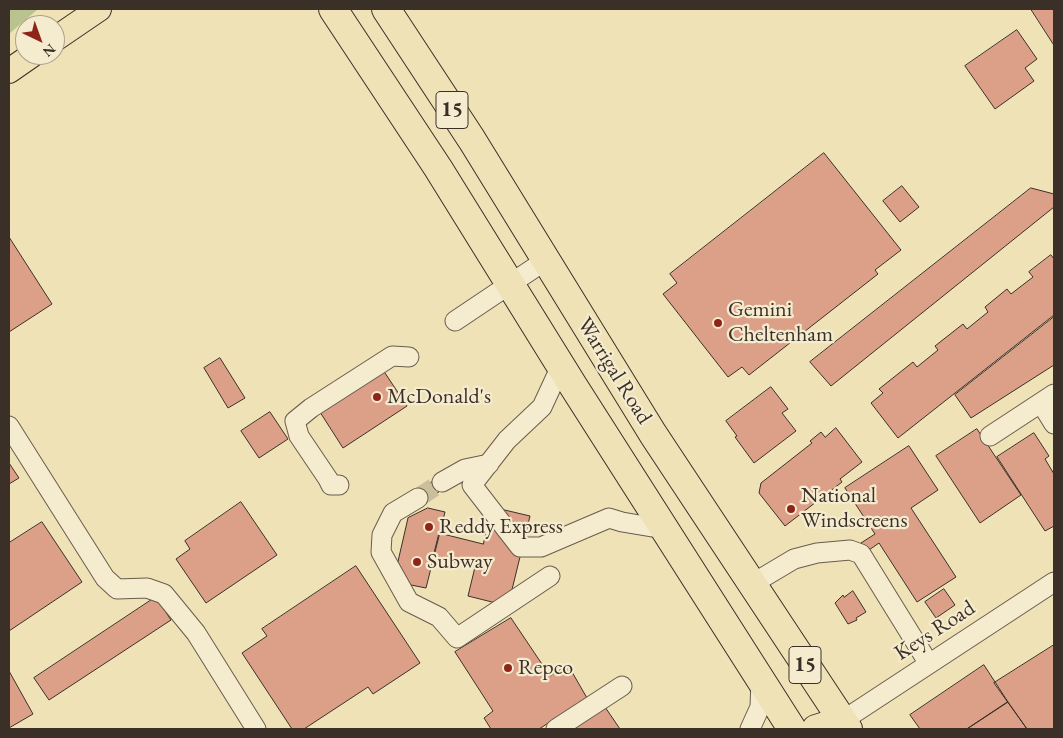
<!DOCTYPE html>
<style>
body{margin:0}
#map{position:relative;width:1063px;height:738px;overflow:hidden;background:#efe2b6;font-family:"EB Garamond",serif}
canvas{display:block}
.frame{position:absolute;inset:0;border:10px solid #3b3028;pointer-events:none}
.north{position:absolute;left:15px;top:15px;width:50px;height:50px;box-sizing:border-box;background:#f5ecd0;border:1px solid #aba18d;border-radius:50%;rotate:138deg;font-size:14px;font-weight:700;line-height:20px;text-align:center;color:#3b3028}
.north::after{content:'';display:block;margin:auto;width:18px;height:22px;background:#8f2418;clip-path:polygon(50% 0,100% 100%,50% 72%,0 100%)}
</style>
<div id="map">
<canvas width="1063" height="738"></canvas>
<div class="frame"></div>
<div class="north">N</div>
</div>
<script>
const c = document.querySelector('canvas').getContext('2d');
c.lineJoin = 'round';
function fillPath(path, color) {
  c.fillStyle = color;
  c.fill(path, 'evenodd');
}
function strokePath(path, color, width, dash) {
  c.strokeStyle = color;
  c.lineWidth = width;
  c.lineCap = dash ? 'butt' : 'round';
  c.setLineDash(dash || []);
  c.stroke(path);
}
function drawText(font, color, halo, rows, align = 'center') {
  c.font = font + ' "EB Garamond",serif';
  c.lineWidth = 4.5;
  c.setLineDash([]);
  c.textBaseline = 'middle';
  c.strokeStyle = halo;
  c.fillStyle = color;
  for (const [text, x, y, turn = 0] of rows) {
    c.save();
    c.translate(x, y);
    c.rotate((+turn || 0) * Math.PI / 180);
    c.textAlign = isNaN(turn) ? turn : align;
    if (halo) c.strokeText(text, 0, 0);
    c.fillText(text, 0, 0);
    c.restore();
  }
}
const green = new Path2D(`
 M9,9H38L9,34Z`);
const building = new Path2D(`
 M1031,9H1054V45Z
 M1017,30L1037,59L1025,68L1034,81L995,109L965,66Z
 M824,153L901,250L875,270L878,274L749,375L742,367L728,377L663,294L677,283L670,274Z
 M902,186L919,207L900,222L883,201Z
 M1031,188L1054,194V207L831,386L810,362Z
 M9,237L52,304L9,332Z
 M1051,255L1054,259V315L898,438L871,403L883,393L879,389L913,362L917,367L938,350L935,346L963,324L967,329L988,312L985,307L1007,289L1011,294L1033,277L1029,272Z
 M1054,317V365L971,418L955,395Z
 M220,358L245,398L228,408L204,368Z
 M381,367L407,406L343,448L318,409Z
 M771,387L788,409L782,413L796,431L754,463L735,437L737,436L726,421Z
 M270,412L288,439L259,458L241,431Z
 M836,428L862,462L840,479L842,482L785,526L759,493L761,483L812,443L810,441L821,432L825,437Z
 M977,429L1021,495L980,523L936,456Z
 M1034,433L1049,456L1045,459L1054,474V526L1045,531L997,457Z
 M909,446L938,490L911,508L956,577L917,602L879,543L869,550L866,546L864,547L861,543L875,534L845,488Z
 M9,463L19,478L9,484Z
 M439,478L446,487L421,504L414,493Z
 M241,502L277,555L206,603L176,559L190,549L185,541Z
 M492,507L530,516L508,606L468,596L475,567L433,557L439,533L483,544Z
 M428,508L445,512L426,588L406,584L396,570L408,518Z
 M42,522L82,582L9,631V543Z
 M356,566L420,663L373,694L368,687L304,729H292L242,653L267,636L262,629Z
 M944,589L955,605L936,618L925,602Z
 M853,591L866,612L856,618L857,620L848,624L835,603L843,595L844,597Z
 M156,597L171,620L49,700L34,678Z
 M511,618L550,676L568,665L587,698L539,729H491L484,718L493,711L455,652Z
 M1054,645V729H1027L994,683Z
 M984,665L1008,702L967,729H920L910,715Z
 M9,671L33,714L9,728Z
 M1008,702L1027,729H967Z
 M605,707L620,729H571Z`);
const minorTunnel = new Path2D(`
 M418,498L442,482`);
const minor = new Path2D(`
 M455,321L546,260
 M561,366L542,407L507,440L472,485L520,547H541L609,518L622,522L664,529
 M1041,403L1054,424
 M9,426L105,578L117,589L147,588L164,594L196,633L256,729
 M990,436L1054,394
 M442,482L465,469L489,464
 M339,485H331L328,479L299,436L295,421L311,408L392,356L409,357
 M418,498L393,513L382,535L381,552L409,602L439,617L457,638L550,576
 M752,584L794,559L817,553L850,550L861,554L929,664
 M842,721L1054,582
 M556,729L622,686
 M750,729L760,707L761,680`);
const major = new Path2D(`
 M55,39L99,9
 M9,71L32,55`);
const highway = new Path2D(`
 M333,9L438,168L572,384L792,729
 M386,9L472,140L653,434L848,729
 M816,729L842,721`);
const markers = [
 [718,323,5,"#8f2418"],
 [377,397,5,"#8f2418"],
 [791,509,5,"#8f2418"],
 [429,527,5,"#8f2418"],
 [417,562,5,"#8f2418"],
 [508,668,5,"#8f2418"]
];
const shields = [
 [452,110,32],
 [805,665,32]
];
const shieldNames = [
 ["15",452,110],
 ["15",805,665]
];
const poiNames = [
 ["Gemini",728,310],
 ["Cheltenham",728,335],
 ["McDonald's",387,397],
 ["National",801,496],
 ["Windscreens",801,521],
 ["Reddy Express",439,527],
 ["Subway",427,562],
 ["Repco",518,668]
];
const streetNames = [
 ["Warrigal Road",614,371,58],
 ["Keys Road",935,631,-33]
];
fillPath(green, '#bac38d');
fillPath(building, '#dca089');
strokePath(building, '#3b3028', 1);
strokePath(minorTunnel, '#cbbe9a', 19, [19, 9]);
strokePath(minor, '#685c4c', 21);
strokePath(major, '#3b3028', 26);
strokePath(highway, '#3b3028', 30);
strokePath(minor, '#f5ecd0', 19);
strokePath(major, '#efe2b6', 24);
strokePath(highway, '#efe2b6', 28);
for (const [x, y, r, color] of markers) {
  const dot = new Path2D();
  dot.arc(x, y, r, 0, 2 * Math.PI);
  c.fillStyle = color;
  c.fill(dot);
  strokePath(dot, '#f5ecd0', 2);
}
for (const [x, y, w] of shields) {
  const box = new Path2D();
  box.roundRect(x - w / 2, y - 18.5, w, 37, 4);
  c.fillStyle = '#f5ecd0';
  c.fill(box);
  strokePath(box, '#3b3028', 1);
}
drawText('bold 21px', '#3b3028', null, shieldNames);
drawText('22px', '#3b3028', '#f5ecd0', poiNames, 'left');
drawText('22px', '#3b3028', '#f5ecd0', streetNames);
</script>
